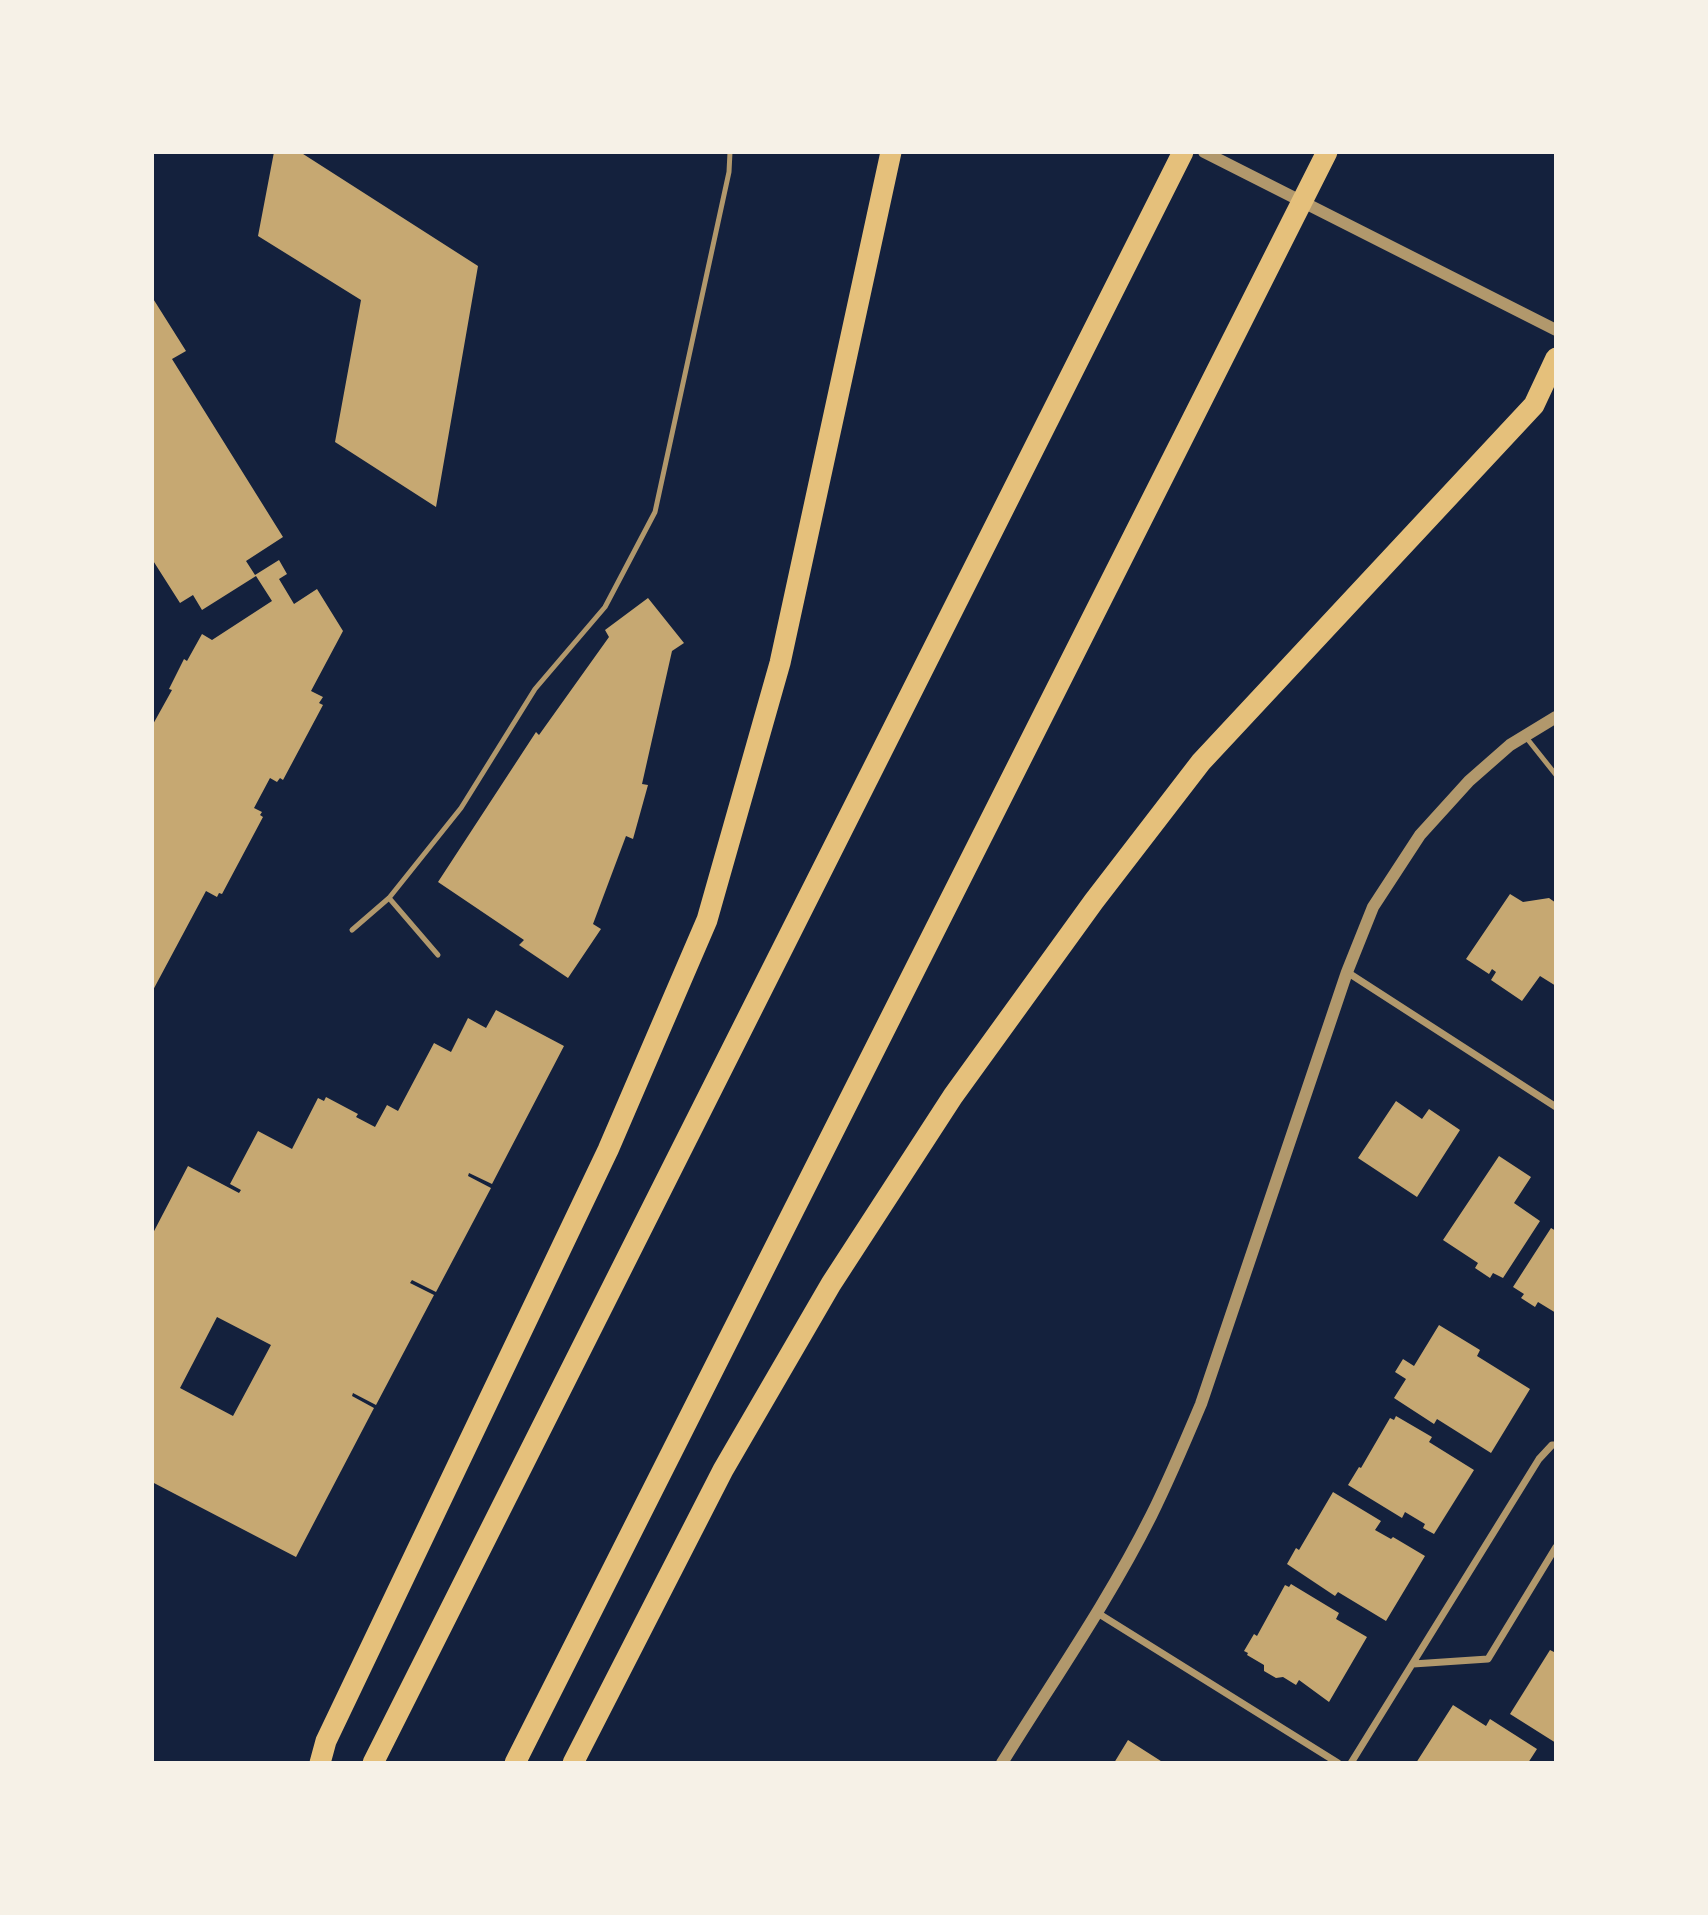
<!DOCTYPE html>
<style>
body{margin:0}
#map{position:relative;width:1708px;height:1915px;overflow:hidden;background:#14213d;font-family:"IBM Plex Sans",sans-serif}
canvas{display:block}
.frame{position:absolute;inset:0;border:154px solid #f6f1e7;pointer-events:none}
</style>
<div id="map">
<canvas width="1708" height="1915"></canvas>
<div class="frame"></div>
</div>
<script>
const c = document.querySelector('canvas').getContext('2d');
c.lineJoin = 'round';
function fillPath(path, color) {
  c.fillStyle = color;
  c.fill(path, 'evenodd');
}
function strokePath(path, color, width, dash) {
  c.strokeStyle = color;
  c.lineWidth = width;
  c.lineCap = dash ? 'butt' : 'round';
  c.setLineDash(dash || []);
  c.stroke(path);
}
const building = new Path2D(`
 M274,152H300L478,266L436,507L335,442L361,300L258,236Z
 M152,297L186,351L172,359L283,537L246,561L255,575L279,560L287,574L279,579L294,604L317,589L343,631L311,691L323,697L319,703L323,705L283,780L280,778L277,782L270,778L254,808L262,812L260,815L263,817L222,894L219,893L217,897L206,891L152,992V726L172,690L169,689L184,659L187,661L202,634L212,640L272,601L256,576L202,610L193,595L180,603L152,559Z
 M648,598L684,643L672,651L642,784L648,785L633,839L626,836L593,924L601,929L568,978L519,945L524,940L438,882L536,732L539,735L609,637L605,630Z
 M1510,894L1523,902L1549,898L1556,903V986L1540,976L1522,1001L1491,980L1496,972L1492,969L1489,974L1466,959Z
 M496,1010L564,1046L492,1184L469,1173L468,1176L491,1188L436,1292L412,1280L410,1283L434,1295L376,1405L353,1393L352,1396L374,1408L296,1557L152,1482V1235L188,1166L239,1193L241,1190L230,1184L258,1131L292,1149L318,1098L324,1101L326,1097L358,1114L356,1117L375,1127L387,1105L398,1111L434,1043L451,1052L468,1018L486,1028ZM217,1317L271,1345L233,1416L180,1388Z
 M1396,1101L1422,1119L1429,1109L1460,1130L1417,1197L1358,1158Z
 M1499,1156L1531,1177L1514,1203L1540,1221L1503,1278L1493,1273L1490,1278L1475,1268L1478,1263L1443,1240Z
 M1551,1228L1556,1231V1313L1538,1302L1535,1307L1521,1298L1524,1294L1513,1287Z
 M1439,1325L1480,1350L1477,1356L1530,1389L1491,1453L1437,1419L1434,1424L1394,1398L1406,1379L1395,1372L1403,1359L1414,1366Z
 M1396,1416L1432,1437L1429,1442L1474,1470L1434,1534L1423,1528L1425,1524L1405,1512L1402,1518L1348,1485L1359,1467L1361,1468L1390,1418L1394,1420Z
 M1333,1492L1381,1521L1375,1530L1391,1539L1393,1537L1425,1556L1386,1621L1338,1592L1335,1596L1287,1564L1296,1548L1299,1550Z
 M1291,1584L1339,1613L1336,1619L1367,1637L1329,1702L1299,1680L1296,1685L1283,1677L1276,1678L1264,1671V1665L1247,1655L1248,1653L1244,1651L1254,1634L1257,1636L1285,1585L1289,1587Z
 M1550,1650L1556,1653V1743L1510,1714Z
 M1453,1705L1486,1726L1490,1719L1537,1749L1528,1763H1416Z
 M1128,1740L1164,1763H1114Z`);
const service = new Path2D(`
 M1525,736L1556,775
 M389,898L438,955
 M352,930L389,898L461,808L535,689L605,607L655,512L729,172L730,152`);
const minor = new Path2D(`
 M1347,972L1556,1107
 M1096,1612L1338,1763
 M1413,1664L1488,1659L1556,1547
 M1351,1763L1539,1459L1552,1445H1556`);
const tertiary = new Path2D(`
 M1204,152L1556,330
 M1002,1763C1052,1682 1108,1602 1151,1516C1169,1480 1185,1442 1201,1404L1347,972L1373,907L1420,835L1469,781L1510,745L1556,717`);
const motorway = new Path2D(`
 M320,1763L326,1741L608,1150L707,920L780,663L891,152
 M373,1763L1183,152
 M515,1763L1327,152
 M573,1763L723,1470L831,1284L953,1096L1094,901L1201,762L1534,405L1556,358`);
fillPath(building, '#c6a872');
strokePath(service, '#b1986c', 5);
strokePath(minor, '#b1986c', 7);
strokePath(tertiary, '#b1986c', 12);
strokePath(motorway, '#e5c07b', 21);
</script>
